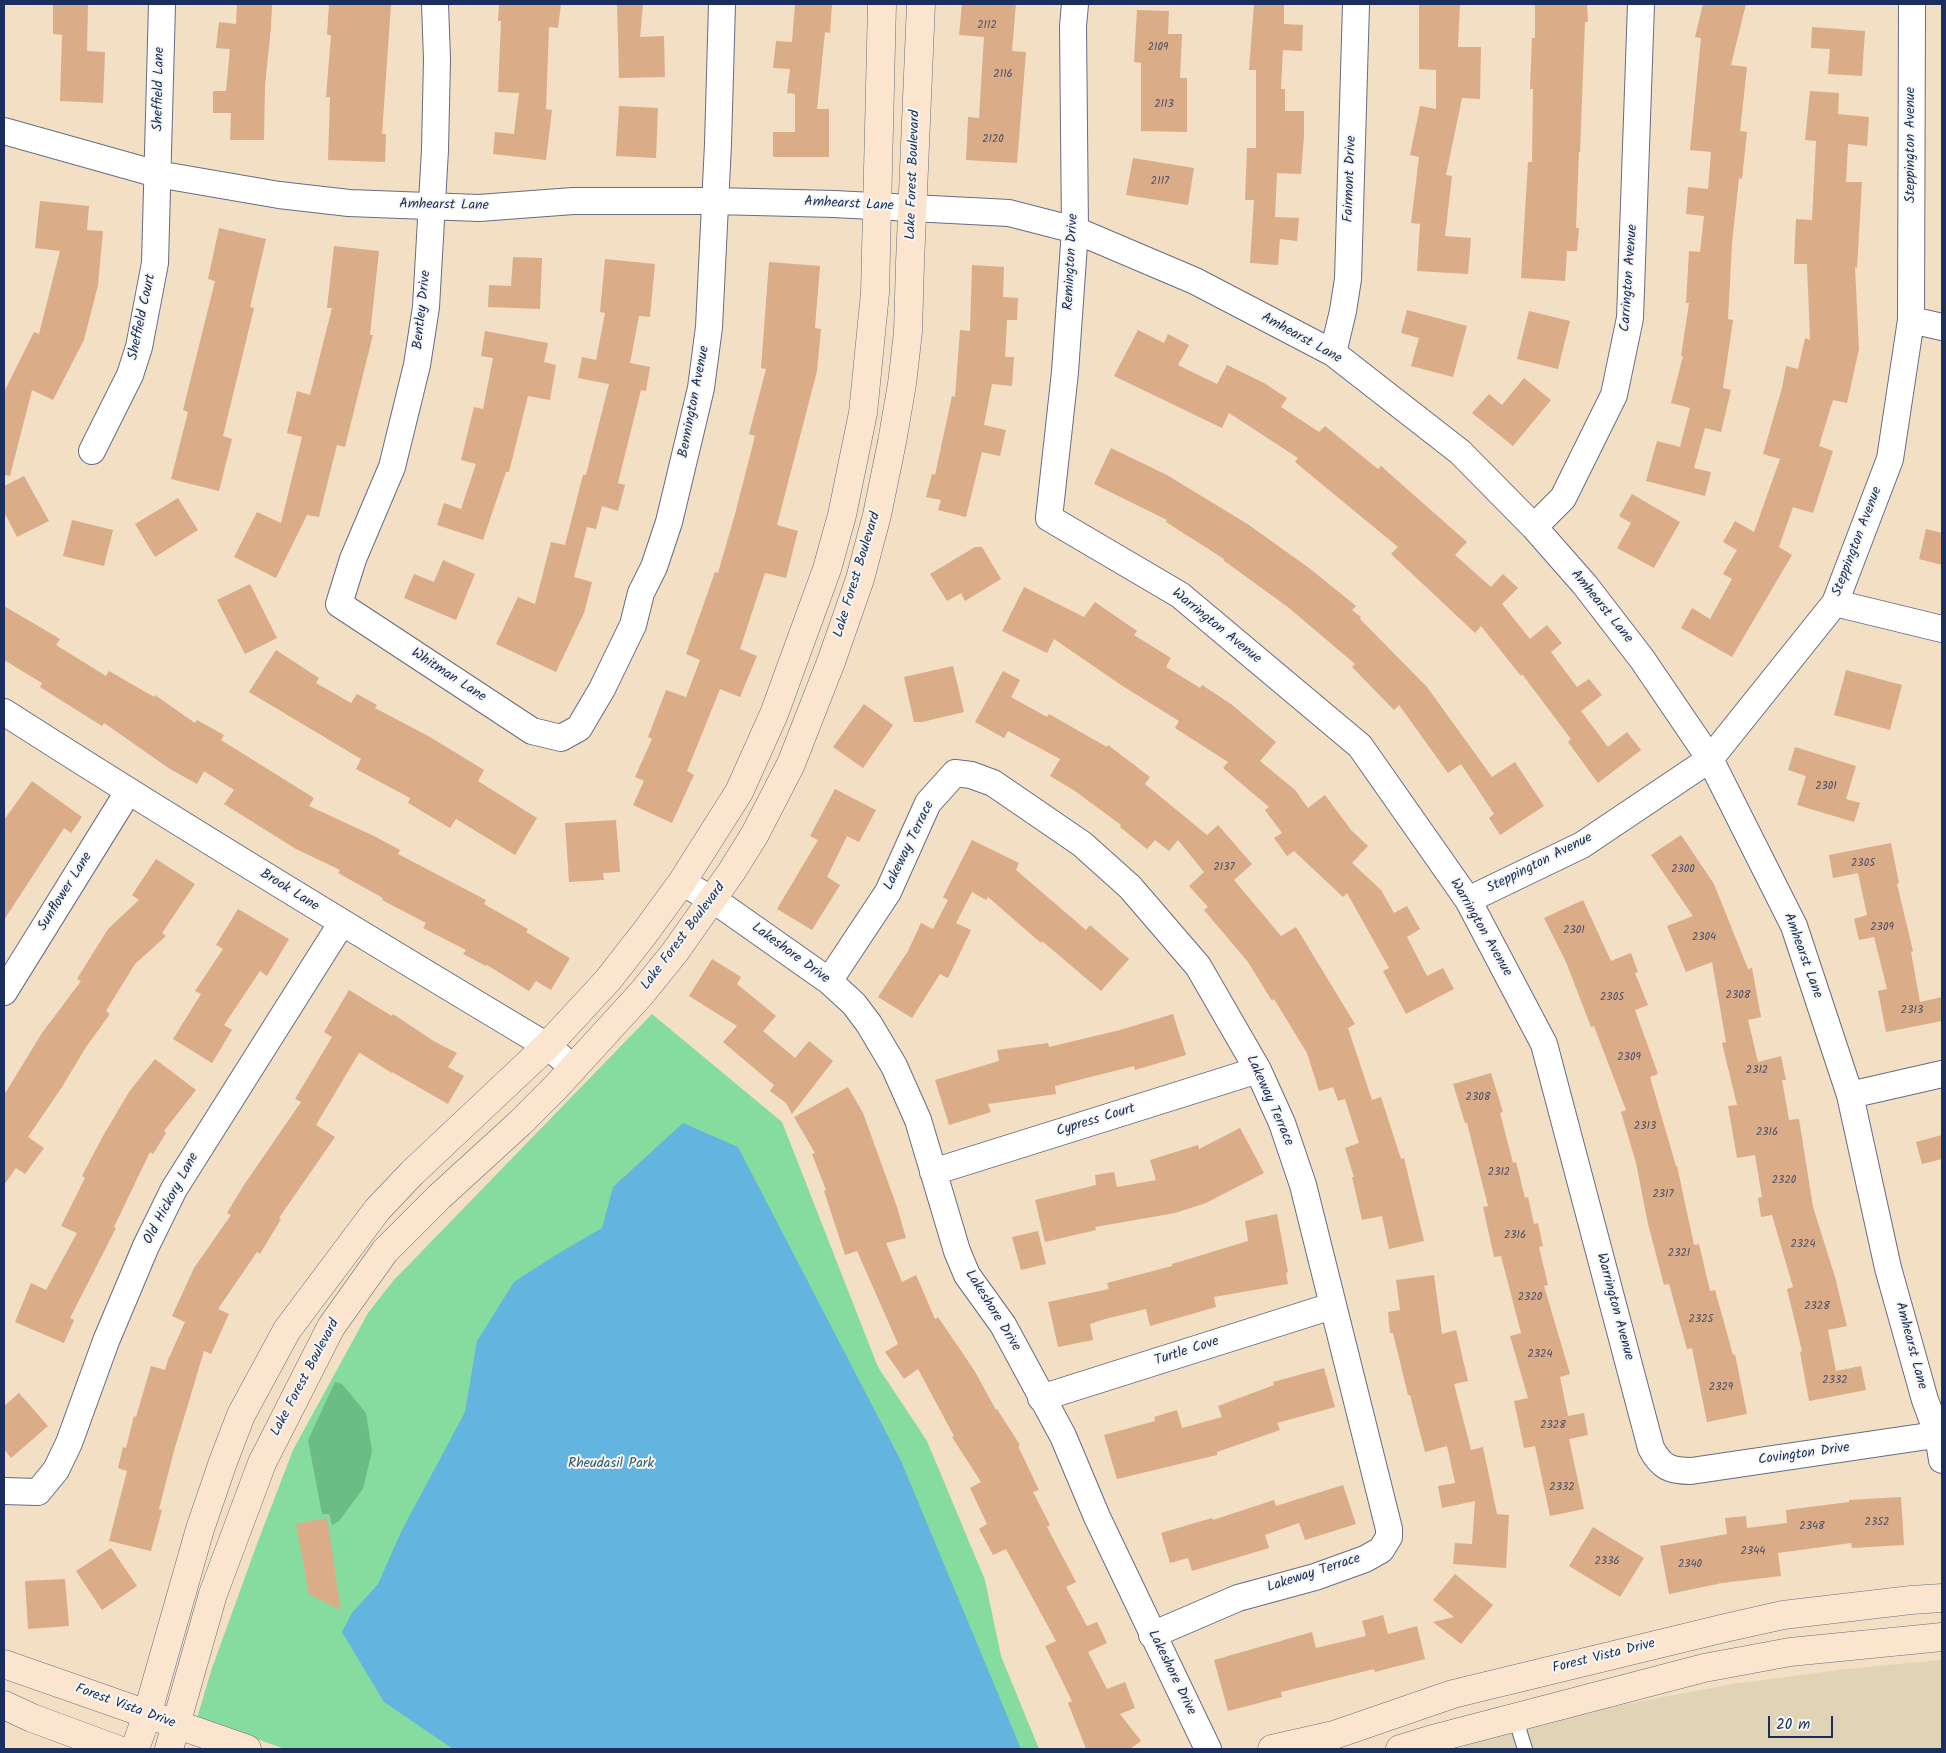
<!DOCTYPE html>
<style>
body{margin:0}
#map{position:relative;width:1946px;height:1753px;overflow:hidden;background:#f3dfc4;font-family:Kalam,sans-serif}
canvas{display:block}
.frame{position:absolute;inset:0;border:5px solid #1b2f5e;pointer-events:none}
.scale{position:absolute;left:1768px;top:1716px;width:65px;height:22px;box-sizing:border-box;border:2px solid #1b2f5e;border-top:0;padding-left:6px;font-size:15px;line-height:18px;white-space:nowrap;color:#1b2f5e;-webkit-text-stroke:4px #f6f6f2;paint-order:stroke}
</style>
<div id="map">
<canvas width="1946" height="1753"></canvas>
<div class="frame"></div>
<div class="scale">20 m</div>
</div>
<script>
const c = document.querySelector('canvas').getContext('2d');
c.lineJoin = 'round';
function fillPath(path, color) {
  c.fillStyle = color;
  c.fill(path, 'evenodd');
}
function strokePath(path, color, width, dash) {
  c.strokeStyle = color;
  c.lineWidth = width;
  c.lineCap = dash ? 'butt' : 'round';
  c.setLineDash(dash || []);
  c.stroke(path);
}
function drawText(font, color, halo, rows, align = 'center') {
  c.font = font + ' Kalam,sans-serif';
  c.lineWidth = 4;
  c.setLineDash([]);
  c.textBaseline = 'middle';
  c.strokeStyle = halo;
  c.fillStyle = color;
  for (const [text, x, y, turn = 0] of rows) {
    c.save();
    c.translate(x, y);
    c.rotate((+turn || 0) * Math.PI / 180);
    c.textAlign = isNaN(turn) ? turn : align;
    if (halo) c.strokeText(text, 0, 0);
    c.fillText(text, 0, 0);
    c.restore();
  }
}
const built = new Path2D(`
 M1942,1660V1749H1456L1486,1739L1590,1711L1732,1684L1847,1669Z`);
const green = new Path2D(`
 M652,1014L782,1122L878,1367L927,1441L985,1580L1001,1656L1039,1749H285L197,1718L212,1668L257,1544L293,1450L368,1313L393,1281Z`);
const forest = new Path2D(`
 M335,1382L342,1384L366,1413L372,1451L363,1489L339,1521L332,1525L329,1514H322L308,1440Z`);
const water = new Path2D(`
 M683,1123L738,1147L901,1461L1021,1749H453L384,1702L342,1632L352,1613L378,1584L401,1532L465,1412L477,1341L514,1282L554,1256L602,1228L613,1187Z`);
const building = new Path2D(`
 M53,4H88L87,51L105,52L103,103L60,101L62,35L53,34Z
 M237,4H272L271,27L265,86L264,140H230L231,113H213V91H226L230,49L216,48L219,22L236,24Z
 M329,4H391L382,134H386L385,162L328,160L330,97H326L331,35H327Z
 M499,4H561L558,28L549,27L546,109L552,110L546,160L493,154L495,132L514,134L519,93L498,92L501,21H498Z
 M617,4H643L640,37L664,36L665,77L619,78Z
 M795,4H832L830,33L825,32L817,109H829V157H773V132H795V94L787,93L790,69L773,68L776,41L792,42Z
 M962,4H1016L1012,51L1026,52L1017,163L966,160L968,117L979,118L984,37L959,35Z
 M1254,4H1284V24L1303,25L1302,51L1283,50L1281,89H1285V111H1304V136L1301,174L1277,173L1275,217L1299,218L1297,241L1280,239L1278,265L1250,263L1254,200H1245L1247,148H1256V70H1249Z
 M1419,4H1460L1458,47H1481L1480,99L1462,98L1446,175L1452,176L1445,236L1471,238L1468,274L1417,271L1420,224L1411,223L1419,157L1410,155L1420,106L1436,109V70L1419,69Z
 M1535,4H1587L1588,22H1585L1580,152H1579L1576,228H1579L1577,251H1567L1565,281L1521,278L1528,162H1532L1533,89H1530L1532,38H1535Z
 M1703,4H1746L1731,65L1747,67L1740,131L1747,132L1742,179L1739,178L1732,243L1728,319L1733,320L1723,388L1731,390L1721,432L1705,428L1694,468L1711,472L1705,496L1646,481L1657,441L1680,447L1690,408L1671,403L1683,356H1681L1689,303H1686L1689,251L1700,252L1704,216L1686,214L1688,187L1708,189L1711,152L1690,150L1701,38L1695,37Z
 M1137,10L1169,11L1168,34H1182L1180,78H1187V132L1141,131V63L1134,62Z
 M1812,27L1865,31L1862,76L1828,74L1830,49L1811,48Z
 M1810,91L1839,93L1838,114L1869,117L1867,146L1848,144L1846,182H1862L1857,268L1855,267L1859,349L1847,403L1833,400L1819,446L1833,451L1813,513L1793,507L1779,547L1792,555L1732,657L1681,628L1692,608L1710,619L1732,579L1723,574L1737,550L1723,542L1735,521L1754,532L1780,459L1763,454L1782,388L1786,366L1798,369L1805,338L1810,340L1807,264H1794L1796,219L1812,220L1816,141L1805,140Z
 M619,106L658,108L656,158L616,156Z
 M1133,158L1194,168L1188,205L1126,195Z
 M40,201L89,206L87,230L103,231L98,285L84,340L53,400L32,390L10,476L4,475V392L34,332L39,334L60,251L35,248Z
 M219,228L266,239L250,307L254,308L223,436L232,439L219,491L171,479L188,412L183,410L215,281L208,279Z
 M334,246L379,251L370,335H373L345,447L337,445L319,517L307,515L276,578L234,557L257,512L281,523L302,437L287,433L297,391L310,395L332,308H327Z
 M513,257L542,258L540,309L488,307L489,285L511,286Z
 M605,259L655,264L650,317L639,316L630,363L650,367L646,391L641,390L618,483L625,485L618,511L602,506L596,529L587,527L574,577L592,582L584,613L556,672L496,644L518,597L535,604L551,542L565,545L583,475H586L609,384L578,378L582,357L596,360L605,313L600,312Z
 M769,262L820,266L815,328L821,329L817,371L777,525L798,531L786,578L765,573L740,649L757,656L740,697L720,689L687,771L694,775L672,823L633,805L644,781L635,777L652,739L648,737L666,690L686,697L700,660L686,654L715,572L718,573L735,514L755,436L749,434L766,369L761,368Z
 M972,265L1004,267L1003,297L1018,298L1017,320H1007L1005,357H1014L1012,386L992,384L984,425L1006,430L1000,456L982,452L966,517L938,510L941,500L926,497L932,474L935,475L952,396L955,397L960,330L970,331Z
 M1407,310L1467,326L1453,377L1411,366L1419,338L1401,333Z
 M1529,311L1570,321L1558,369L1517,359Z
 M1138,330L1164,343L1168,334L1189,345L1178,365L1217,384L1227,365L1264,383L1287,398L1281,407L1319,432L1325,426L1378,469L1381,466L1467,542L1455,555L1491,587L1503,574L1518,588L1502,604L1530,639L1547,625L1562,643L1551,652L1577,687L1589,679L1602,695L1581,711L1608,747L1627,732L1641,750L1598,783L1568,742L1571,739L1522,674L1521,676L1481,626L1475,633L1391,554L1398,547L1295,462L1298,458L1229,413L1222,428L1114,376Z
 M485,331L548,343L544,362L556,365L550,400L528,396L509,472H506L483,540L437,525L444,503L461,509L476,464L461,460L474,407L483,409L493,358L481,356Z
 M1524,378L1551,400L1513,446L1472,413L1489,394L1502,405Z
 M1111,448L1167,475L1249,525L1309,568L1356,606L1352,610L1361,617L1360,619L1427,687L1492,777L1515,762L1544,806L1500,835L1489,818L1494,814L1461,764L1448,773L1399,705L1394,710L1352,667L1355,664L1289,608L1223,560L1224,559L1166,522L1167,520L1094,484Z
 M24,476L49,521L17,537L4,512V486Z
 M1632,494L1680,522L1654,568L1617,548L1631,523L1619,516Z
 M178,498L198,530L155,557L135,524Z
 M72,520L113,530L104,566L63,556Z
 M1926,529L1942,533V565L1919,559Z
 M975,547H982L1001,579L965,601L961,593L947,601L930,574Z
 M443,560L475,574L456,620L404,598L414,574L434,582Z
 M250,584L277,638L245,654L217,600Z
 M1024,587L1084,617L1095,602L1137,631L1134,635L1171,658L1166,667L1200,688L1202,685L1231,704L1276,742L1260,761L1295,790L1308,808L1325,795L1351,830L1368,846L1352,863L1381,890L1394,913L1407,906L1420,929L1407,937L1427,976L1443,968L1454,989L1406,1014L1383,971L1389,968L1347,893L1343,897L1294,851L1287,856L1274,838L1282,833L1265,810L1269,807L1223,768L1228,762L1175,728L1179,721L1121,685L1054,639L1047,653L1002,631Z
 M4,606L60,639L56,645L106,676L109,671L154,697L155,695L195,723L197,720L224,735L221,740L314,798L309,806L374,836L400,850L398,854L486,900L484,904L528,929L526,932L570,958L551,990L536,981L529,991L487,965L486,966L463,954L466,950L423,928L426,923L382,900L383,898L338,873L340,870L296,849L224,804L234,790L204,771L197,784L170,769L104,723L102,726L40,687L42,683L4,660Z
 M276,650L319,678L316,683L351,703L357,694L377,705L375,708L430,737L484,770L478,781L537,818L515,855L456,819L450,828L408,803L410,798L356,769L361,759L249,692Z
 M953,666L964,712L922,722H914L904,677Z
 M1846,670L1902,685L1890,730L1834,715Z
 M1003,671L1020,680L1011,697L1047,717L1049,714L1107,747L1108,745L1150,777L1145,784L1207,835L1218,825L1252,864L1234,880L1281,936L1296,927L1355,1024L1348,1028L1372,1100L1381,1097L1401,1159L1404,1158L1424,1241L1389,1249L1382,1216L1362,1220L1352,1177H1354L1345,1148L1359,1143L1345,1099L1338,1101L1333,1087L1319,1091L1307,1053L1274,999L1272,1001L1248,962L1204,910L1208,907L1189,886L1204,872L1178,840L1169,851L1155,840L1147,849L1120,827L1121,825L1075,791L1050,776L1060,759L1008,731L1004,738L975,722Z
 M864,704L893,725L863,768L833,747Z
 M1795,747L1856,766L1846,799L1860,803L1854,822L1797,805L1806,776L1788,770Z
 M32,781L82,817L71,833L64,828L4,920V820Z
 M835,789L876,810L859,842L847,836L827,877L840,885L812,930L777,909L818,840L810,836Z
 M616,820L620,872L603,873L604,880L569,882L565,823Z
 M1681,835L1714,884L1748,969L1752,968L1761,1017L1748,1020L1758,1062L1781,1056L1786,1080H1782L1789,1120L1799,1119L1813,1207L1835,1277L1847,1326L1828,1330L1836,1371L1861,1366L1866,1390L1809,1401L1800,1352L1802,1351L1787,1289L1793,1287L1772,1215L1761,1217L1758,1198L1762,1197L1755,1155L1737,1158L1728,1106L1737,1105L1722,1043L1726,1042L1712,962L1686,972L1667,926L1693,916L1651,855Z
 M972,840L1019,863L1016,870L1086,930L1090,925L1129,959L1101,991L1042,941L1041,943L988,897L986,900L972,892L956,923L971,930L948,978L940,974L912,1018L878,997L908,951L921,923L933,929L948,900L943,897Z
 M1891,843L1899,883L1897,884L1913,951L1911,952L1920,1002L1942,997V1021L1886,1032L1878,991L1887,989L1874,937L1859,940L1854,919L1867,915L1858,873L1833,878L1829,855Z
 M156,859L195,884L162,933L166,936L135,964L106,1011L110,1014L86,1047L62,1087L28,1137L44,1148L25,1174L16,1168L4,1185V1095L42,1033L81,981L77,979L108,929L139,900L132,895Z
 M1583,900L1611,961L1631,953L1638,972L1635,973L1648,1005L1635,1010L1658,1074L1650,1077L1676,1166H1677L1694,1245L1699,1244L1710,1291L1715,1290L1733,1355L1735,1354L1747,1414L1707,1422L1692,1348L1687,1349L1669,1284L1664,1285L1648,1224L1636,1163L1621,1112L1626,1110L1594,1026L1591,1027L1566,962L1544,918Z
 M238,909L289,939L267,976L260,971L224,1025L232,1030L212,1063L173,1039L201,994L195,991L223,949L216,945Z
 M712,959L741,977L737,984L776,1016L763,1031L795,1058L809,1041L833,1061L792,1114L786,1103L770,1091L774,1085L723,1042L737,1026L689,996Z
 M349,990L392,1016L393,1014L435,1042L457,1053L448,1067L464,1076L448,1104L392,1072V1073L360,1053H359L316,1125L335,1137L279,1218L281,1219L260,1254L257,1252L218,1309L229,1314L211,1354L204,1351L174,1451L159,1509L162,1510L151,1551L109,1541L127,1471L118,1468L123,1447L126,1448L134,1416L136,1417L151,1366L165,1370L168,1360L185,1322L172,1316L194,1268L231,1215L227,1213L244,1185L301,1102L295,1099L332,1037L324,1032Z
 M1173,1014L1186,1055L1135,1070L1134,1066L1055,1086L1056,1094L988,1104L991,1112L949,1125L935,1080L999,1061L997,1050L1048,1043L1049,1047L1120,1030Z
 M155,1059L196,1090L164,1131L166,1133L153,1154L150,1152L114,1227L116,1228L70,1318L74,1320L64,1343L15,1322L31,1283L46,1290L77,1233L61,1226L85,1178L82,1176L103,1136L129,1092Z
 M1491,1073L1503,1112L1500,1113L1513,1163L1516,1162L1525,1198L1528,1197L1534,1224L1538,1223L1543,1246L1539,1247L1548,1285L1544,1286L1570,1374L1560,1377L1568,1416L1584,1413L1588,1435L1569,1439L1584,1509L1550,1516L1535,1446L1524,1448L1514,1401L1528,1398L1510,1336L1521,1333L1501,1256L1494,1257L1483,1207L1488,1206L1467,1123H1465L1453,1084Z
 M848,1087L863,1113L897,1207L906,1238L886,1243L902,1282L916,1275L935,1319L938,1317L974,1370L996,1410L997,1409L1020,1445L1018,1446L1039,1490L1033,1492L1050,1525L1047,1527L1076,1582L1066,1587L1087,1626L1097,1622L1107,1643L1088,1652L1107,1689L1125,1682L1135,1708L1120,1714L1141,1741L1130,1749H1086L1068,1703L1072,1701L1045,1646L1056,1641L1006,1549L993,1555L979,1529L987,1524L970,1488L981,1482L952,1437L954,1436L918,1369L904,1379L885,1352L898,1344L857,1251L845,1255L824,1191L826,1190L812,1154L815,1153L794,1117Z
 M1240,1128L1264,1173L1206,1203L1175,1213L1095,1227L1096,1230L1045,1242L1035,1200L1096,1185L1095,1175L1114,1172L1117,1187L1156,1180L1150,1160L1198,1145L1199,1149Z
 M1942,1135V1159L1922,1164L1916,1142Z
 M1277,1214L1288,1272L1286,1273L1288,1284L1214,1297L1216,1307L1150,1326L1146,1309L1105,1319L1090,1324L1093,1340L1058,1347L1048,1302L1109,1289L1107,1283L1172,1266V1264L1248,1241L1245,1221Z
 M1038,1231L1046,1264L1021,1270L1012,1237Z
 M1434,1275L1442,1334L1456,1330L1468,1381L1454,1384L1471,1450L1483,1447L1497,1514L1509,1515L1506,1568L1453,1564L1455,1543L1472,1544L1475,1501L1442,1508L1438,1486L1455,1483L1447,1446L1425,1452L1410,1395H1408L1393,1333H1390L1388,1312L1400,1310L1396,1280Z
 M1324,1368L1335,1407L1277,1423L1280,1430L1217,1452V1455L1117,1479L1104,1435L1155,1421L1154,1417L1177,1410L1182,1428L1222,1417L1218,1406L1274,1385L1273,1382Z
 M19,1393L48,1426L11,1458L4,1449V1406Z
 M1343,1485L1356,1524L1305,1540L1299,1523L1265,1535L1269,1548L1192,1571L1188,1558L1170,1563L1161,1533L1212,1518L1213,1520L1274,1500L1276,1506Z
 M1901,1497L1904,1545L1852,1548L1851,1543L1778,1553L1781,1576L1722,1583L1669,1594L1660,1546L1727,1534L1725,1518L1746,1516L1747,1528L1787,1523L1786,1510L1849,1502V1500Z
 M327,1518L329,1532L341,1610L309,1594L296,1524Z
 M1593,1527L1644,1558L1620,1597L1569,1566Z
 M111,1548L137,1586L102,1610L76,1571Z
 M1455,1574L1493,1605L1461,1644L1433,1622L1454,1617L1433,1600Z
 M65,1579L69,1626L28,1629L25,1581Z
 M1383,1615L1388,1634L1417,1626L1425,1659L1375,1672L1374,1669L1281,1692L1282,1697L1228,1711L1214,1660L1312,1632L1316,1648L1366,1636L1362,1621Z`);
const lane = new Path2D(`
 M1515,1717L1525,1749`);
const street = new Path2D(`
 M435,4L437,59L435,150L426,307L417,365L392,467L353,559L339,604L532,731L561,738L579,728L602,689L633,625L641,593L654,567L669,522L692,426L701,388L709,327L718,144L722,4
 M1075,4L1073,26L1075,230L1065,372L1049,518L1180,595L1360,746L1468,900L1544,1044L1651,1448C1661,1467 1670,1471 1691,1471L1942,1434
 M4,131L157,174L279,195L349,203L479,208L573,201H715L834,204L1009,213L1075,230L1195,281L1333,353L1460,452L1534,527L1585,585L1642,659L1710,759L1794,926L1850,1095L1888,1268L1925,1400L1938,1435L1942,1460
 M1911,320L1942,327
 M1333,353L1343,311L1348,279L1356,4
 M92,451L130,375L139,347L155,263L162,4
 M1534,527L1563,498L1614,395L1630,318L1641,4
 M1835,603L1942,629
 M4,712C183,827 365,937 547,1046L574,1068
 M682,882L721,905L829,981L854,1004L869,1024L894,1066L918,1120L957,1251L967,1275L1003,1325L1063,1436L1097,1517L1208,1749
 M1468,900L1582,845L1710,759L1835,603L1890,459L1911,320L1912,4
 M829,981L888,892L928,803L955,773L971,775L993,783L1082,844L1130,887L1198,966L1258,1070L1282,1123L1303,1185L1389,1529V1537L1381,1550L1365,1559L1315,1577L1238,1598L1152,1635
 M4,992L128,792
 M1850,1095L1942,1074
 M933,1172L1258,1070
 M1041,1398L1332,1306
 M4,1491L38,1492L56,1470L69,1443L106,1341L146,1246L174,1189L341,924`);
const secondary = new Path2D(`
 M4,1664L247,1749
 M4,1705L32,1718L116,1749
 M135,1749L147,1715L200,1529L223,1462L241,1415L287,1330L377,1210L412,1173L547,1046L608,980L644,934L682,882L739,792L774,714L827,569L842,515L863,413L875,293L882,4
 M169,1749L213,1594L262,1463L331,1327L385,1251L439,1197L520,1123L556,1087L641,994L675,952L732,871L755,834L791,764L831,662L860,579L877,515L892,442L902,384L908,332L910,263L921,4
 M1272,1749L1334,1735L1453,1694L1725,1628L1783,1615L1911,1600L1942,1598
 M1400,1749L1429,1740L1704,1668L1790,1652L1942,1637`);
const numberNames = [
 ["2112",987,26],
 ["2109",1158,48],
 ["2116",1003,75],
 ["2113",1164,105],
 ["2120",993,140],
 ["2117",1160,182],
 ["2301",1826,787],
 ["2305",1863,864],
 ["2137",1224,868],
 ["2300",1683,870],
 ["2309",1882,928],
 ["2301",1574,931],
 ["2304",1704,938],
 ["2308",1738,996],
 ["2305",1612,998],
 ["2313",1912,1011],
 ["2309",1629,1058],
 ["2312",1757,1071],
 ["2308",1478,1098],
 ["2313",1645,1127],
 ["2316",1767,1133],
 ["2312",1499,1173],
 ["2320",1784,1181],
 ["2317",1663,1195],
 ["2316",1515,1236],
 ["2324",1803,1245],
 ["2321",1679,1254],
 ["2320",1530,1298],
 ["2328",1817,1307],
 ["2325",1701,1320],
 ["2324",1540,1355],
 ["2332",1835,1381],
 ["2329",1721,1388],
 ["2328",1553,1426],
 ["2332",1562,1488],
 ["2352",1877,1523],
 ["2348",1812,1527],
 ["2344",1753,1552],
 ["2336",1607,1562],
 ["2340",1690,1565]
];
const streetNames = [
 ["Sheffield Lane",160,89,-89],
 ["Steppington Avenue",1912,145,-90],
 ["Lake Forest Boulevard",914,175,-88],
 ["Fairmont Drive",1351,179,-88],
 ["Amhearst Lane",849,205,3],
 ["Amhearst Lane",444,206,1],
 ["Remington Drive",1072,262,-87],
 ["Carrington Avenue",1630,278,-86],
 ["Bentley Drive",423,310,-84],
 ["Sheffield Court",143,317,-78],
 ["Amhearst Lane",1301,339,29],
 ["Bennington Avenue",695,402,-79],
 ["Steppington Avenue",1858,542,-69],
 ["Lake Forest Boulevard",858,575,-73],
 ["Amhearst Lane",1601,607,51],
 ["Warrington Avenue",1216,627,39],
 ["Whitman Lane",448,676,33],
 ["Lakeway Terrace",910,846,-64],
 ["Steppington Avenue",1540,864,-27],
 ["Brook Lane",289,891,32],
 ["Sunflower Lane",66,892,-58],
 ["Warrington Avenue",1480,928,60],
 ["Lake Forest Boulevard",684,937,-53],
 ["Lakeshore Drive",790,954,36],
 ["Amhearst Lane",1802,956,70],
 ["Lakeway Terrace",1269,1101,66],
 ["Cypress Court",1096,1121,-17],
 ["Old Hickory Lane",172,1199,-62],
 ["Warrington Avenue",1614,1307,75],
 ["Lakeshore Drive",992,1311,58],
 ["Amhearst Lane",1910,1346,75],
 ["Turtle Cove",1187,1352,-18],
 ["Lake Forest Boulevard",306,1378,-62],
 ["Covington Drive",1804,1455,-8],
 ["Lakeway Terrace",1314,1574,-18],
 ["Forest Vista Drive",1604,1657,-14],
 ["Lakeshore Drive",1171,1673,64],
 ["Forest Vista Drive",125,1707,20]
];
const parkNames = [
 ["Rheudasil Park",611,1465]
];
fillPath(built, '#e0d3b6');
fillPath(green, '#86dc9f');
fillPath(forest, '#6cbc86');
fillPath(water, '#63b4de');
fillPath(building, '#daac88');
strokePath(lane, '#676d82', 16);
strokePath(street, '#676d82', 28);
strokePath(secondary, '#676d82', 29);
strokePath(lane, '#fff', 14);
strokePath(street, '#fff', 26);
strokePath(secondary, '#fbe5cf', 28);
drawText('11px', '#4b4e68', null, numberNames);
drawText('14px', '#1b2f5e', '#f6f6f2', streetNames);
drawText('14px', '#365a6e', '#f6f6f2', parkNames);
</script>
